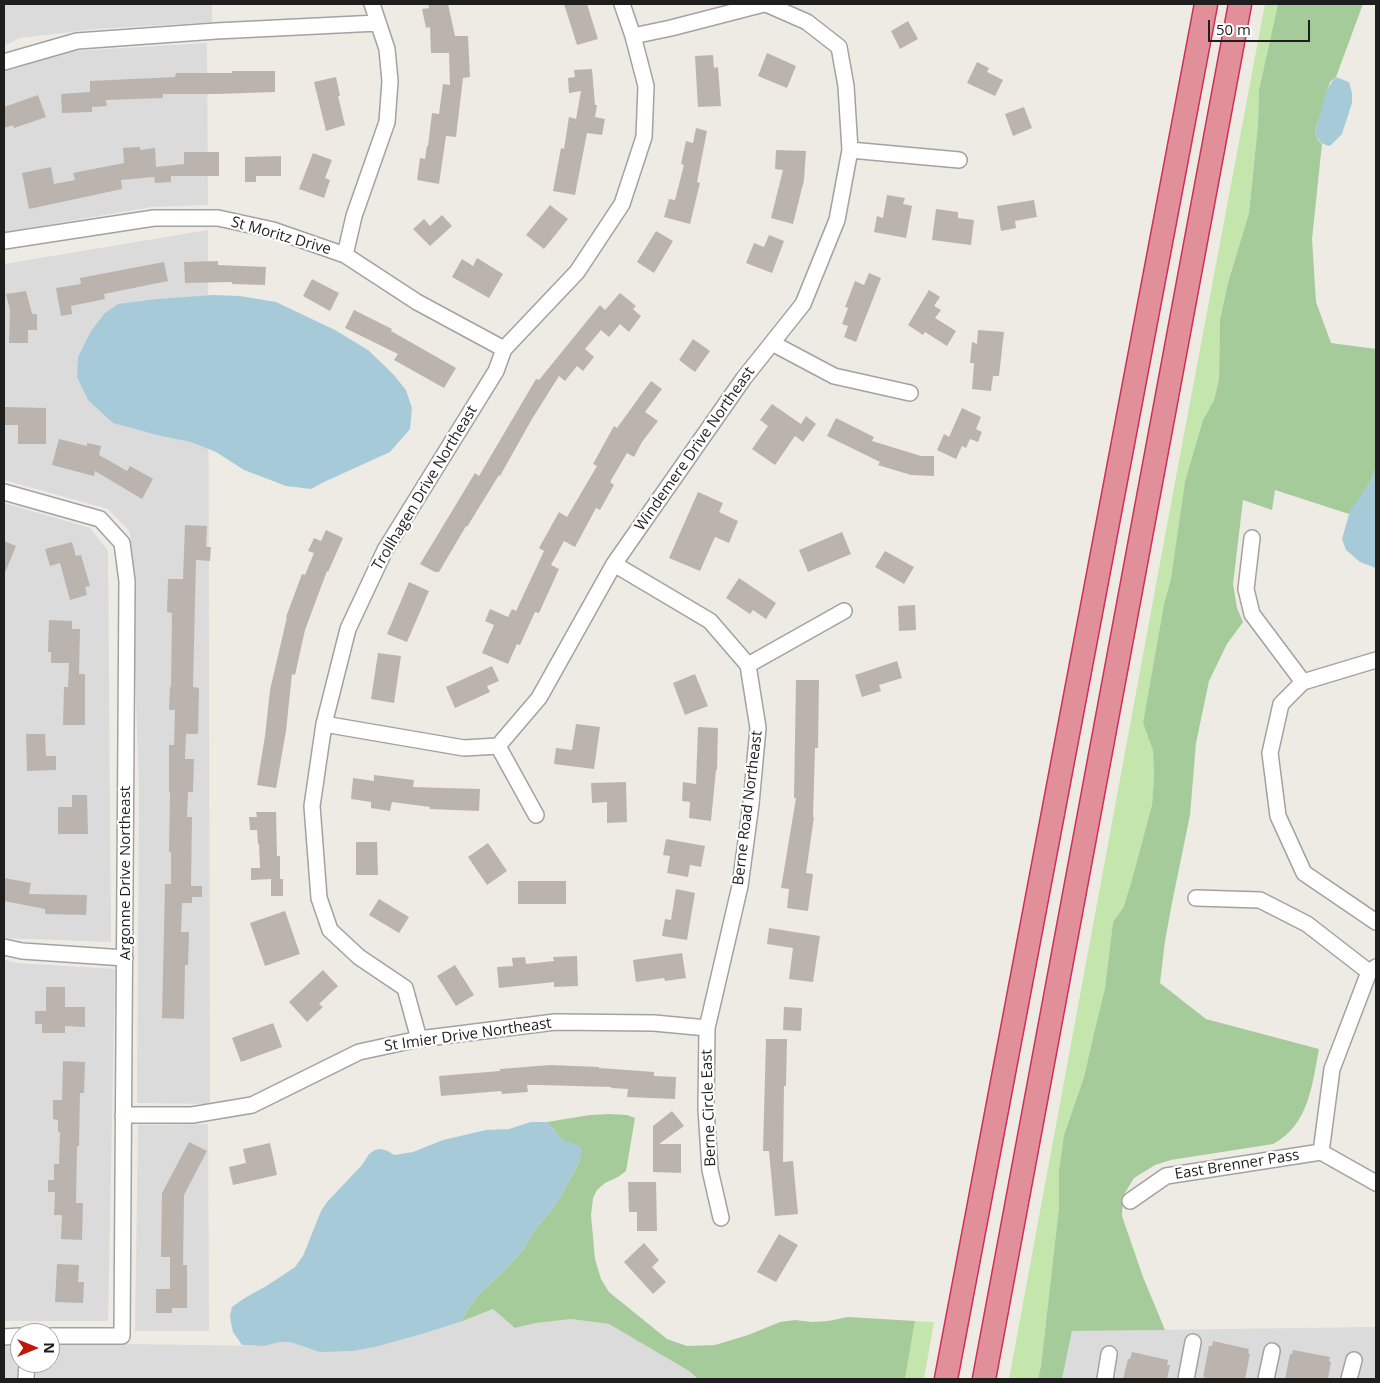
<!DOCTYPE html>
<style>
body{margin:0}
#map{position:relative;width:1380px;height:1383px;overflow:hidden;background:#eeebe4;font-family:"Open Sans",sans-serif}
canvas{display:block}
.frame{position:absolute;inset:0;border:5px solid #1e1e1e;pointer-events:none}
.north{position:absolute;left:10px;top:1323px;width:50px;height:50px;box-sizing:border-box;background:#fff;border:1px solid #a5a5a5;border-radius:50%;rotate:90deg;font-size:14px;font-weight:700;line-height:20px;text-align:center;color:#1e1e1e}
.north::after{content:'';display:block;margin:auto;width:18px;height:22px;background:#c0180b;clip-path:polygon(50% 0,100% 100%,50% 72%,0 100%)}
.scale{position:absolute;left:1208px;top:20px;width:102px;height:22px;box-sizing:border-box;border:2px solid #1e1e1e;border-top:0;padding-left:6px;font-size:15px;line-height:18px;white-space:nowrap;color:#1e1e1e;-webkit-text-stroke:4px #fff;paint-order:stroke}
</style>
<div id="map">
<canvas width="1380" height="1383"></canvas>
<div class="frame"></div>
<div class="north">N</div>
<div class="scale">50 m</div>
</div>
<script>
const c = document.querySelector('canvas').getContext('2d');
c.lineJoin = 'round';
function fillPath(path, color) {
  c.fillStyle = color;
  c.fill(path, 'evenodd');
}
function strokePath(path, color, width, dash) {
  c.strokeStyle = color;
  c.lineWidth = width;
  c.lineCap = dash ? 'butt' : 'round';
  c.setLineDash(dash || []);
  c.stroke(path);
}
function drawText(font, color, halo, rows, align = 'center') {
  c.font = font + ' "Open Sans",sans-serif';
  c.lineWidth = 4.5;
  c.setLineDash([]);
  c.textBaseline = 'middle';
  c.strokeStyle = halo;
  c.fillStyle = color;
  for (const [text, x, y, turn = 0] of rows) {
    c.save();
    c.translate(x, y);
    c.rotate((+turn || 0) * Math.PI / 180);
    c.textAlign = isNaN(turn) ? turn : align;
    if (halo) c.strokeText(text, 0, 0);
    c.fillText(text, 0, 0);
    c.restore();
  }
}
const residential = new Path2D(`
 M4,4H212V22L96,29L20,38L4,46Z
 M207,43L208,205L152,207L4,232V72L72,51Z
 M208,230L210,1104L137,1103L139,788L130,532L108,509L4,480V264Z
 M4,503L90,528L108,551L111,942L4,938Z
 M4,960L17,963L115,969L108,1321H4Z
 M208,1124L209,1331H135L138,1125Z
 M493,1309L516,1328L536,1323L571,1319L609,1324L689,1371L698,1379H36L37,1363H50V1345L133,1344L264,1346L280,1342H290L299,1344L309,1349L379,1346L422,1334L460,1322Z
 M1376,1327V1379H1062L1072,1331Z
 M4,1346L14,1348L17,1351L18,1362L17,1379H4Z`);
const grass = new Path2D(`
 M1265,4H1278L1259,90L1258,124L1249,213L1228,283L1220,319L1219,379L1214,400L1203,420L1185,481L1171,578L1164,604L1143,723L1153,751L1154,776L1152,805L1131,883L1123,908L1113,922L1105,988L1094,1033L1084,1077L1064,1135L1059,1170V1207L1041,1366L1038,1379H1009L1175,482Z
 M915,1321L934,1322L924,1379H905Z`);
const forest = new Path2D(`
 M1278,4H1363L1336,77L1330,82L1315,132L1318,140L1322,144L1312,239L1316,302L1331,343L1376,349V468L1371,481L1349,514L1275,490L1272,510L1243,500L1233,584L1237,608L1243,622L1227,644L1209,681L1196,743L1190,815L1172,903L1165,941L1160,983L1206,1019L1319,1049C1312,1085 1309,1125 1273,1144L1171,1160L1155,1165L1134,1178L1123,1196L1122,1216L1143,1277L1165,1330L1072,1331L1062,1379H1038L1041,1366L1059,1207V1170L1064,1135L1084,1077L1094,1033L1105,988L1113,922L1123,908L1131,883L1152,805L1154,776L1153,751L1143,723L1164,604L1171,578L1185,481L1203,420L1214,400L1219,379L1220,319L1228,283L1249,213L1258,124L1259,90Z
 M609,1114L627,1115L635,1118L626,1171L618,1177L605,1183L597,1190L593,1198L591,1215L595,1259L601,1279L609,1292L667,1339L687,1346L715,1345L748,1335L780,1322L795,1320L812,1322L828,1321L848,1317L915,1321L905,1379H698L689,1371L609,1324L571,1319L536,1323L515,1328L493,1309L460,1322L477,1296L505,1270L523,1250L536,1228L550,1212L561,1196L580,1160L547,1122L590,1115Z`);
const water = new Path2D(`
 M1336,77L1349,82L1352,93V103L1342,134L1330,146C1321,144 1318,141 1315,132C1322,113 1322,91 1336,77Z
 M213,295L240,296L276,302L335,330L368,350L393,374L406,390L412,408L410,429L390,452L324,482L311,489L286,486L244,470L216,452L191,442L157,435L113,423L88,400L77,377L78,357L91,331L105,313L118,304L157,299Z
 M1376,468V568L1360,562L1346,550L1342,539L1350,511L1371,481Z
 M531,1122H547L562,1139L579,1146L582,1149L580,1160L561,1196L550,1212L536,1228L523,1250L505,1270L477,1296L460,1322L422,1334L379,1346L353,1351L320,1352L290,1342H280L264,1346L242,1345L233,1332L231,1323L230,1316L232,1307L243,1299L268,1285L295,1267L303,1256L321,1211L327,1202L362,1165L369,1154L375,1150L381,1149L388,1151L394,1155L413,1152L443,1140L486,1130L509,1129Z`);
const building = new Path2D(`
 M428,4H448L455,36H468L470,77L463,78L456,137L446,136L439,184L417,180L420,158L425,159L427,146H428L432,113L439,114L443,84L450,85L449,53H431L430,27L426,28L422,9L429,8Z
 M564,4H587L598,39L577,45Z
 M908,21L918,39L900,49L891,31Z
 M767,53L796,66L787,88L758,76Z
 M713,55L714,68L718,67L721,106L698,107L695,56Z
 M977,62L989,68L987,72L1003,80L995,96L967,83Z
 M592,69L595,105H597L595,117L605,119L602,135L587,133L575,195L553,191L561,148L564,149L569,117L576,119L581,91L569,93L568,78L575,77L574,70Z
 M232,71H275V92L218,94H163V98L106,100L107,106L92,107V112L62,113L61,94L90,92V81L175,77L176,73H232Z
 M336,77L340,96H338L345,125L326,131L314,82Z
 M38,95L46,117L14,128L13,125L4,128V107Z
 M1024,107L1032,128L1013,136L1005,114Z
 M696,128L707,131L697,182L700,183L690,224L664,217L669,199L675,200L684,165L681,164L686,141L693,143Z
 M140,147V150L155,148L156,167L184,164V152H219V176H171V182L155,183L154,177L121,180L122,189L29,209L22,173L51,167L54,184L75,180L73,173L124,163L123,148Z
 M776,150L806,151L804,180L793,224L771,218L783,170L775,169Z
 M313,153L332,160L325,178L330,180L324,198L299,189Z
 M281,156V176H256V182H245V157Z
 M887,195L905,198L903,204L912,206L906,238L874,232L877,216L883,218Z
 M1034,200L1037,217L1015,221L1016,228L1001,231L997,206Z
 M550,205L568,219L544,249L526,235Z
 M936,209L958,212V218L974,220L971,245L932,240Z
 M442,215L452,226L430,246L413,229L424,219L430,226Z
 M656,231L673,241L654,273L637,262Z
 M769,235L784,241L772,273L746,263L754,243L764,247Z
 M477,258L503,274L489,298L452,277L462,259L473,266Z
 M218,261V265L266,267L265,285L232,284V282L185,283L184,262Z
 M164,262L168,281L104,294L105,299L71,306L72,314L61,316L56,288L81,284L80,278Z
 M869,273L881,278L856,342L844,337L848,326L842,324L848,308L845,307L855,281L864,285Z
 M312,279L339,293L330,311L303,296Z
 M929,290L940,297L934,306L941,310L935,318L956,331L947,346L925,332L923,335L908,325Z
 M26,291L32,314H37V330H28V343H9L10,310L6,294Z
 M620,293L636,306L633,309L641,316L629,332L620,324L609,337L601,330L585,349L594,357L583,371L577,366L565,381L559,376L532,419L500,476L499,475L467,527L466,526L439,572H435L420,564L475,473L479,476L536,379L539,380L600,305L605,310Z
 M354,310L392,329L391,331L456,368L444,388L394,360L398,354L345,328Z
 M978,330L1004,332L999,376H993L991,391L972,389L974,363H970L972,342L977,344Z
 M693,339L710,351L695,372L679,360Z
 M651,381L662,389L645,412L658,421L642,442L634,457L627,453L610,482L614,485L600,510L596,508L575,547L564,541L551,565L559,569L539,613L535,612L520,645L517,644L508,664L482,653L494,625L485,621L490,609L508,617L512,609L516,611L544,551L539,548L559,512L567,517L597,466L593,464L614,426L617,428Z
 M772,404L801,424L806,416L816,424L803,442L795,436L775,465L752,449L768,426L760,420Z
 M5,407L46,408V444H18V425H4Z
 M962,408L981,417L976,429L982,432L978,442L970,439L966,448L962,446L956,459L937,450L944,434L949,437Z
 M836,418L874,437L872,441L921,456H934V476L911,475L878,465L880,462L827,436Z
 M59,439L87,446V443L101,446L99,455L127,471L130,466L153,479L142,499L95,471L94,476L52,465Z
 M698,492L723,503L719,512L738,521L729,543L715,537L700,571L669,558Z
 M185,525L207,526L206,547H211L210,561L196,560L193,687L199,688L198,734H186L185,759H194L193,792H188L187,817H192L191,886H202V897H192V903H182L181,932H189L188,965H185L184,1019L162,1018L165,884H171V852H169L170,792H169V745H174L175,710H169L170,687H171L172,613L167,612L168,579H183Z
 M326,530L343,538L328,572L327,571L305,630L295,675L292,674L286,731L276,788L257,785L265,736L270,690L287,617H286L302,574L305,575L314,553L308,551L314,538L321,541Z
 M842,532L851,554L808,572L799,550Z
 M4,541L16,546L4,575Z
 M72,542L76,556L81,555L90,586L85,587L87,595L70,600L60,563L50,566L45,549Z
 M885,551L914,567L904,584L875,567Z
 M739,578L776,603L766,619L753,610L750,614L726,598Z
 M409,582L429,591L407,642L387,634Z
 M915,605L916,630L899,631L898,606Z
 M49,620L72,621V629H80L79,674H85V725H63L64,687H68L69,663H51V652H48Z
 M378,653L401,656L394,703L371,699Z
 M897,661L902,678L879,685L881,691L862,697L855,675Z
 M492,666L499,681L487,686L490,692L455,708L446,687Z
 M695,674L708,706L685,715L673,683Z
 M796,680H819L818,748H815L813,817H814L806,873L813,874L808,911L787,908L789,889L781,888L796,798H794Z
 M576,724L600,727L594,769L554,764L556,748L572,750Z
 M698,727L718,728L717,770H716L711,821L689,818L690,802L682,801L683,782L696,784Z
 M26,734H45L46,756H56V770L27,771Z
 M374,775L414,780L413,787L480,789L479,811L430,809V807L392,802L390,811L371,808V802L351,799L353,778L374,781Z
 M626,782L627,822L607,823V802L592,803L591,783Z
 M72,795H87L88,834H58V807H72Z
 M256,812H276L277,856H280V879H283V896H271V879L251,880V868H260L259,844H258L257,830H250L249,817H257Z
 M666,839L705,846L701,867L690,865L688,877L667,873L670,856L663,855Z
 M356,842H377L378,875H356Z
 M488,843L507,871L487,885L468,857Z
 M4,878L31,883L29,894L87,895L86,915L45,914V909L4,901Z
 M518,881H566V904H518Z
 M676,889L695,893L687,940L662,936L665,919L671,920Z
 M379,899L409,917L399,933L369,915Z
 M285,911L300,954L265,966L250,923Z
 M769,928L820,936L813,982L789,979L793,948L767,944Z
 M682,953L686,978L665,981L664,978L636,982L633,960Z
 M577,956L578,986L554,987V982L499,988L497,967L513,966L512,958L525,957L526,964L554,961L553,957Z
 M455,965L474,995L456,1006L437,976Z
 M323,970L338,986L319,1004L323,1007L307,1022L289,1002Z
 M46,987H65V1007H85V1027L65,1026V1033H42V1024H35V1011H46Z
 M784,1007L802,1008L801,1031L783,1030Z
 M273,1023L282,1047L241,1062L232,1038Z
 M766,1039H787L786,1086H784L783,1162L793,1161L798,1214L775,1216L769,1151H763Z
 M63,1061L85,1062L84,1093H80L79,1146H77L76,1203H83L82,1240L61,1239L62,1215H54L55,1192H48V1180H54V1164H59L60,1132H58V1120L53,1119V1100H62Z
 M550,1065L599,1067V1068L654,1072V1076L676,1077L675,1099L627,1097L628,1089L611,1088V1087L539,1085H527L528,1092L502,1094L501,1091L441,1096L439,1076L500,1071V1069Z
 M672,1111L684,1126L659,1144H681V1173L653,1172V1126Z
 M189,1142L207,1151L184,1195L183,1265H187V1308H172V1313H156V1289H170V1257H161L162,1193Z
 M270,1143L277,1175L233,1185L229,1167L246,1163L243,1149Z
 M628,1182H656L657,1231H637V1212H629Z
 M779,1234L798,1245L776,1282L757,1272Z
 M644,1243L659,1260L652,1267L666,1282L653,1294L624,1262Z
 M57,1264L79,1265L78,1282H84L83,1303L55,1302Z
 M1213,1341L1249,1349L1248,1353L1250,1354L1245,1379H1205V1377H1203L1209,1346H1212Z
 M1293,1350L1330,1357L1329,1361L1331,1362L1328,1379H1285L1290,1354H1292Z
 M1132,1352L1168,1360L1167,1365H1170L1167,1379H1123L1128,1359H1130Z`);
const minor = new Path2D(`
 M633,36L671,28L764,4
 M4,62L77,41L216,31L378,23
 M850,150L959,160
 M4,241L154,218H218L273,230L345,255L417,302L504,349
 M345,255L354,216L387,122L390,81L387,49L372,4
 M772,343L834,376L910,393
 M4,492L100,519L122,543L127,581L122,1336H50
 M1252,538L1246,589L1252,614L1303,682
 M614,564L710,621L748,665L758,728L751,804L740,886L707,1028L706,1109L710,1170L721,1218
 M1376,660L1303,682L1281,704L1270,753L1278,816L1304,873L1376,922
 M748,665L844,611
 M324,724L464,748L498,746L539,698L614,564L744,378L803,304L837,220L850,150L846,86L839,47L807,22L766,4
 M498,746L536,815
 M1196,898L1260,900L1307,924L1369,972
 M4,947L22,951L125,958
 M419,1039L405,988L359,957L330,930L319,898L312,806L324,724L348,629L385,550L496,371L504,349L577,272L622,204L644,137L646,86L633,36L622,4
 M123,1115H192L252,1105L359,1052L419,1039L555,1022L654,1023L707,1028
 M1321,1152L1332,1069L1369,972L1376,967
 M1321,1152L1376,1183
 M1130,1201L1166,1176L1321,1152
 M4,1337L20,1336
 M26,1379L27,1363
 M1105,1379L1109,1354
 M1186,1379L1193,1342
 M1266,1379L1272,1351
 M1349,1379L1354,1360`);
const highway = new Path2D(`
 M946,1379L1206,4
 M984,1379L1240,4`);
const streetNames = [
 ["St Moritz Drive",281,236,16],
 ["Windemere Drive Northeast",695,449,-55],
 ["Trollhagen Drive Northeast",425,488,-59],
 ["Berne Road Northeast",748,808,-83],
 ["Argonne Drive Northeast",126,873,-90],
 ["St Imier Drive Northeast",468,1035,-8],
 ["Berne Circle East",709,1108,-92],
 ["East Brenner Pass",1237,1165,-9]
];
fillPath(residential, '#dcdbdb');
fillPath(grass, '#c4e6ac');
fillPath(forest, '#a6cb9b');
fillPath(water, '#a7cad9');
fillPath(building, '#bbb4ae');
strokePath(minor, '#a2a2a2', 18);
strokePath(highway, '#cf2e5a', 25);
strokePath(minor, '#fff', 15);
strokePath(highway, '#e19099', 22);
drawText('15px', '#1e1e1e', '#fff', streetNames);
</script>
